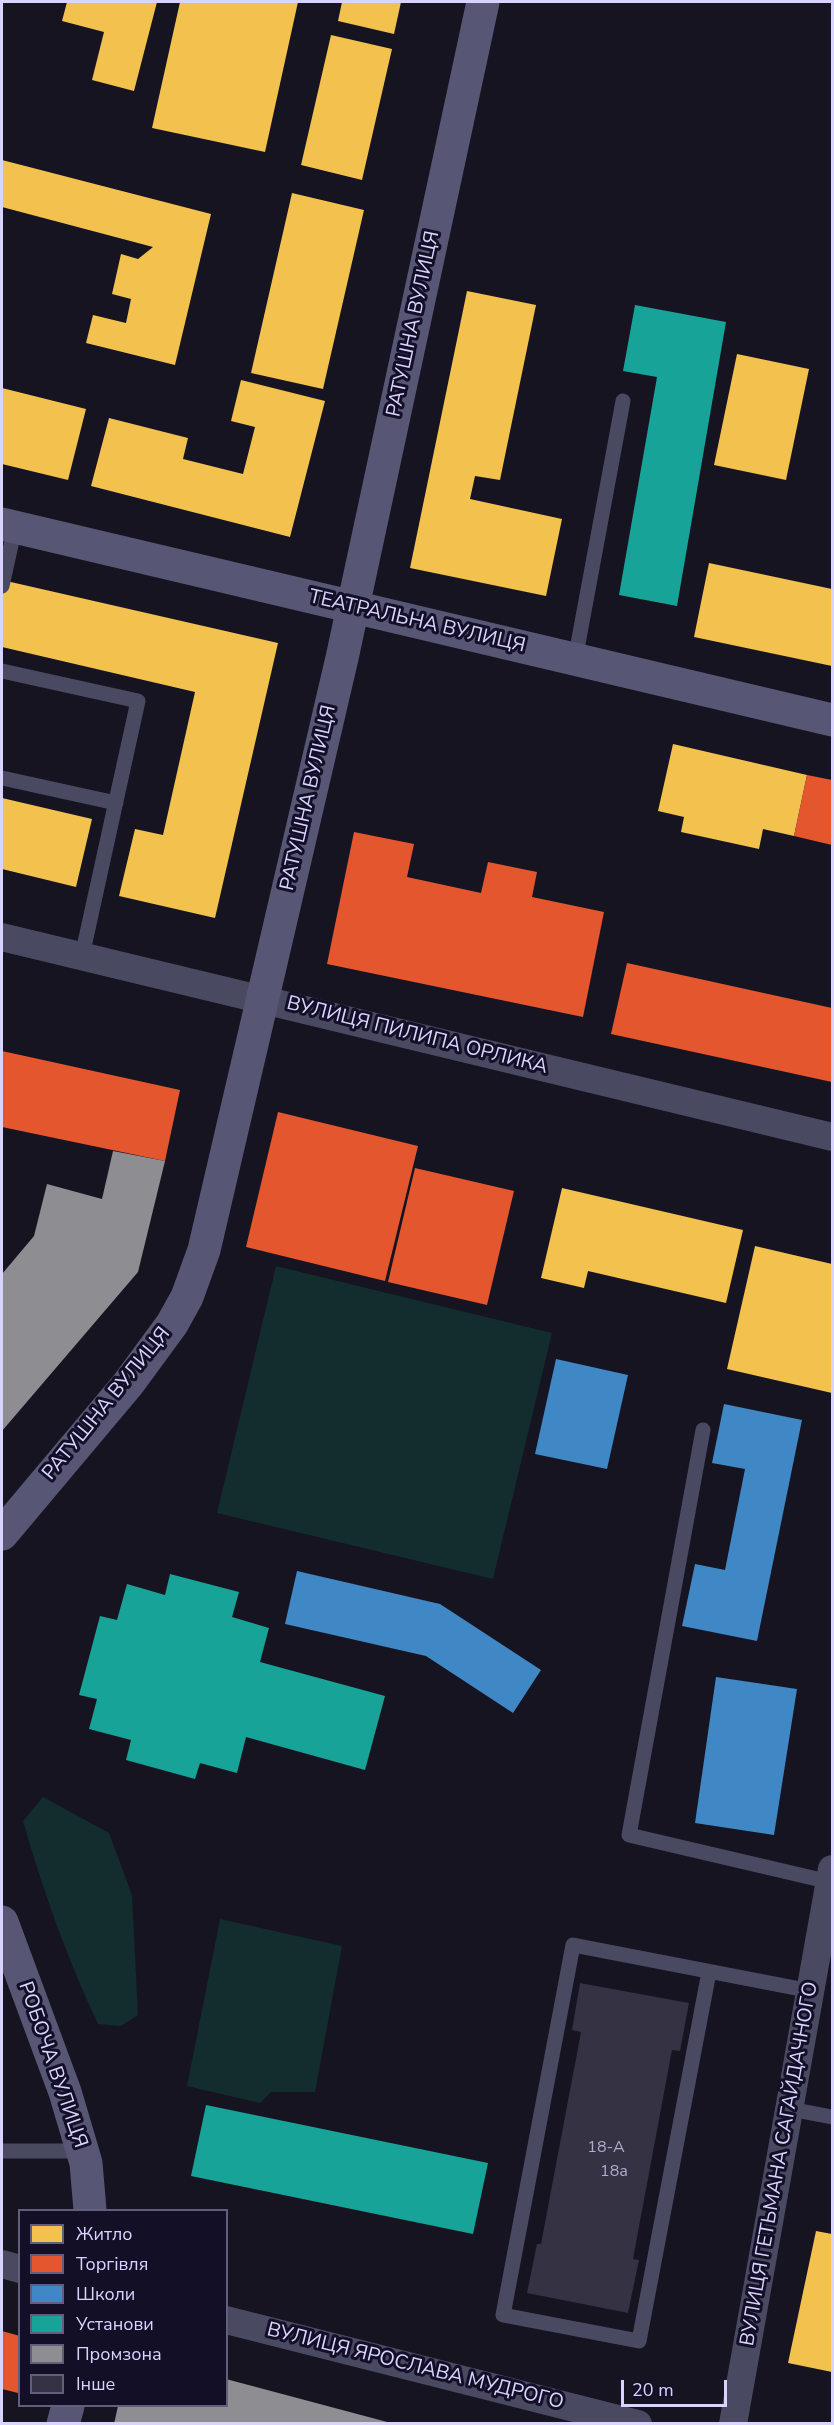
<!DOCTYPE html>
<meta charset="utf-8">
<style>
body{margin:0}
#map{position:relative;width:834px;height:2425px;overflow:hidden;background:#161421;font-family:"Nunito Sans",sans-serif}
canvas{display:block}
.frame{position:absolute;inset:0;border:3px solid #d9d4ff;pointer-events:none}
.legend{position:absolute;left:18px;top:2209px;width:210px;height:198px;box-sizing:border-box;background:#130f26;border:2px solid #625e7d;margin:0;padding:8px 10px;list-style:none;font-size:18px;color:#d9d4ff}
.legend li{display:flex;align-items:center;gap:12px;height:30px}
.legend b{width:30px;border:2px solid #625e7d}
.scale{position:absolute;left:621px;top:2380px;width:106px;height:27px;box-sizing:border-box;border:3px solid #d9d4ff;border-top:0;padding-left:8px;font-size:18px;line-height:21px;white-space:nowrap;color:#d9d4ff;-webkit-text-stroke:4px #130f26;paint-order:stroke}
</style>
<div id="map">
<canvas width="834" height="2425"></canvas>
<div class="frame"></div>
<ul class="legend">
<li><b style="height:16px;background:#f2c14e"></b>Житло</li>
<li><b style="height:16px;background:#e4572e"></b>Торгівля</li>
<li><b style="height:16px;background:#3f88c5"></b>Школи</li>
<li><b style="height:16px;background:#17a398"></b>Установи</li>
<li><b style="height:16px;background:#8d8d92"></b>Промзона</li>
<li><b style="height:16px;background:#343243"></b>Інше</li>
</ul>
<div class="scale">20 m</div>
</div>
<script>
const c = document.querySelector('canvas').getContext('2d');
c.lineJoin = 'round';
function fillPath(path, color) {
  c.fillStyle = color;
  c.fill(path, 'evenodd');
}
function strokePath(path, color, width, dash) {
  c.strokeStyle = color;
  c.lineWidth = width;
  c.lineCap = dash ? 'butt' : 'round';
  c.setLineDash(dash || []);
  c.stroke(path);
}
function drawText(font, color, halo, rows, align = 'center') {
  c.font = font + ' "Nunito Sans",sans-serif';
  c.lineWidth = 6;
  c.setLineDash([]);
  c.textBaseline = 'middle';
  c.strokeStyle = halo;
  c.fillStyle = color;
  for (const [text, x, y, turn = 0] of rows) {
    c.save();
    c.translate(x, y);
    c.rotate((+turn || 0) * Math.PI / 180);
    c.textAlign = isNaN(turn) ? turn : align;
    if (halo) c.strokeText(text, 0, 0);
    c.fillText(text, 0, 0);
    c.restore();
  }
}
const green = new Path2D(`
 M276,1266L552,1333L493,1579L217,1513Z
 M43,1797L109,1833L132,1895L138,2015L121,2026L98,2024C67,1958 43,1891 23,1821Z
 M220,1919L342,1946L315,2092H271L260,2103L187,2086Z`);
const homes = new Path2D(`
 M67,2H157L134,91L92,80L104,32L62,21Z
 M180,2H298L265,152L152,128Z
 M342,2H401L394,34L338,21Z
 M331,35L392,49L362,180L301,165Z
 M2,160L211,214L175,365L86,343L93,315L126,323L131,299L112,294L121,254L138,259L153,247L2,207Z
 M292,193L364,210L323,389L251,373Z
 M467,291L536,305L500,480L475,476L470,499L562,519L546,596L410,568Z
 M737,354L809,369L786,480L714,465Z
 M241,380L325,401L290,537L91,486L109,418L188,438L183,459L243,474L255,427L231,421Z
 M2,388L86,409L68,480L2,464Z
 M709,563L832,589V666L694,637Z
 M2,580L278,643L215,918L119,896L135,829L163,835L195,692L2,647Z
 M673,744L807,775L794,836L763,829L759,849L681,832L684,817L658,811Z
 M2,798L92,819L76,887L2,869Z
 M562,1188L743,1230L726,1303L588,1271L584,1288L541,1278Z
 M755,1246L832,1264V1393L727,1369Z
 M816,2231L832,2234V2372L788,2363Z`);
const shops = new Path2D(`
 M807,775L832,780V845L794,836Z
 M354,832L414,844L407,877L481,893L488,862L537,872L532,897L604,912L583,1017L327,964Z
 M627,963L832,1008V1082L611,1034Z
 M2,1051L180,1090L165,1161L2,1127Z
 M278,1112L418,1146L385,1281L246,1247Z
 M415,1168L514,1191L487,1305L388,1282Z
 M2,2331L20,2336L18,2393L2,2389Z`);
const schools = new Path2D(`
 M556,1359L628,1375L607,1469L535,1454Z
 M724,1404L802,1420L757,1641L682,1626L695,1564L725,1570L745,1469L712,1463Z
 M297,1571L440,1604L541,1670L513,1713L426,1656L285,1624Z
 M716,1677L797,1689L774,1835L695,1823Z`);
const public = new Path2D(`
 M635,305L726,322L677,606L619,595L657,377L623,371Z
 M170,1574L239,1592L232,1617L269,1628L260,1662L385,1696L365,1770L246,1737L237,1773L200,1763L195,1779L126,1760L131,1740L89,1729L97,1699L79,1695L100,1616L117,1620L127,1584L165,1595Z
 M206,2105L488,2163L473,2234L191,2176Z`);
const industry = new Path2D(`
 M113,1151L165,1161L138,1272L2,1431V1274L34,1236L47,1184L102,1199Z
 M226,2379L391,2423V2424H114L118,2406H226Z`);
const building = new Path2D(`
 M580,1983L689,2003L680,2051L672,2050L633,2259L639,2260L628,2313L527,2293L537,2244H541L581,2032L572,2030Z`);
const lane = new Path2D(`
 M2,586L15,527
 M575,660L623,401
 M2,671L138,701L82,956
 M2,778L116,803
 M703,1430L629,1835L830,1882
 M709,1972L639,2341L503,2315L573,1945L811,1991
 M790,2109L832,2117
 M2,2151H82`);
const street = new Path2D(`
 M2,937L832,1137
 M2,2264L20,2269
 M226,2320L638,2424
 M733,2424L832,1869`);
const secondary = new Path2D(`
 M2,524L832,720
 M2,1534L128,1384L172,1324L187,1297L204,1250L342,658L483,2
 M2,1922L65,2092L86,2163L90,2210
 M63,2424L68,2406`);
const numberNames = [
 ["18-А",606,2148],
 ["18а",614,2172]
];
const streetNames = [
 ["РАТУШНА ВУЛИЦЯ",414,324,-78],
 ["ТЕАТРАЛЬНА ВУЛИЦЯ",417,622,13],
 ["РАТУШНА ВУЛИЦЯ",309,798,-77],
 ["ВУЛИЦЯ ПИЛИПА ОРЛИКА",417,1036,14],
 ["РАТУШНА ВУЛИЦЯ",107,1404,-51],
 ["РОБОЧА ВУЛИЦЯ",52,2065,71],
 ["ВУЛИЦЯ ГЕТЬМАНА САГАЙДАЧНОГО",780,2164,-80],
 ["ВУЛИЦЯ ЯРОСЛАВА МУДРОГО",415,2367,14]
];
fillPath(green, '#132c2d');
fillPath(homes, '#f2c14e');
fillPath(shops, '#e4572e');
fillPath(schools, '#3f88c5');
fillPath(public, '#17a398');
fillPath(industry, '#8d8d92');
fillPath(building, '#343243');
strokePath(lane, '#4a4962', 15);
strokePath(street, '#4a4962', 28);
strokePath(secondary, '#575674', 33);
drawText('16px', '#b0acd0', null, numberNames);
drawText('20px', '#d9d4ff', '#130f26', streetNames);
</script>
